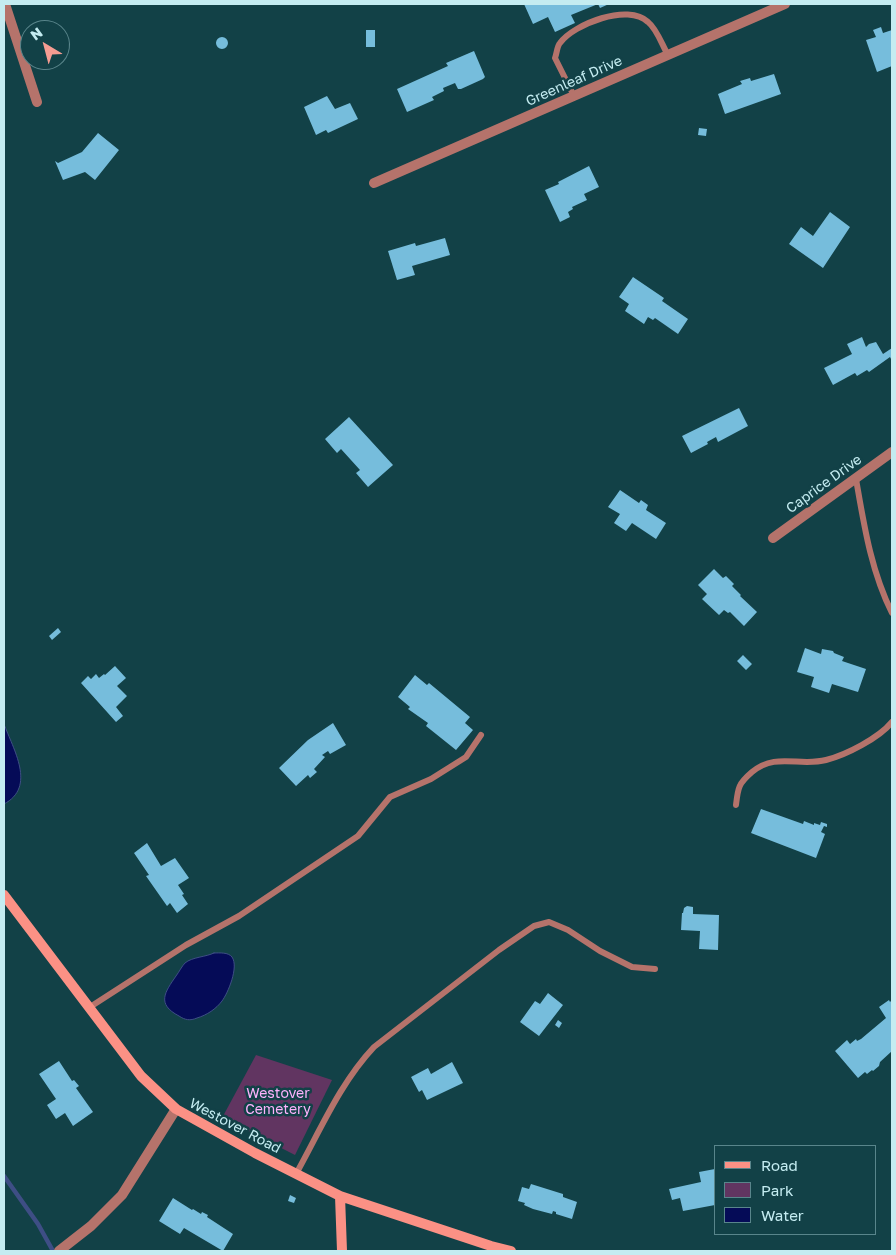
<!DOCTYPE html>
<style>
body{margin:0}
#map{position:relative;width:896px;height:1255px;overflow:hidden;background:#124147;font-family:"Golos Text",sans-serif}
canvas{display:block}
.frame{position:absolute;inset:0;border:5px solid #c4ecf1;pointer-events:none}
.legend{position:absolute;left:714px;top:1145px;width:162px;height:90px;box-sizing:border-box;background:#124147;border:1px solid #59858b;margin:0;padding:6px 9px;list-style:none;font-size:15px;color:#c4ecf1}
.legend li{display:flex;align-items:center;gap:10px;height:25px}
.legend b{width:25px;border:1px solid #59858b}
.north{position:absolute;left:20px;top:20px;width:50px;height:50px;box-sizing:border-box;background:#124147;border:1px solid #59858b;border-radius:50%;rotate:323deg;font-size:14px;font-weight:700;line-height:20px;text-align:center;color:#c4ecf1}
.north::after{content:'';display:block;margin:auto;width:18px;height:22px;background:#f59c92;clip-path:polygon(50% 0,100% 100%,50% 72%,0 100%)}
</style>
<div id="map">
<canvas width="896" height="1255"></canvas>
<div class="frame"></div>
<ul class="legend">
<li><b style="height:6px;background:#fb9185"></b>Road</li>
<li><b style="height:14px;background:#613561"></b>Park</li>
<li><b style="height:14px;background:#050b57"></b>Water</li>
</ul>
<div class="north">N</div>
</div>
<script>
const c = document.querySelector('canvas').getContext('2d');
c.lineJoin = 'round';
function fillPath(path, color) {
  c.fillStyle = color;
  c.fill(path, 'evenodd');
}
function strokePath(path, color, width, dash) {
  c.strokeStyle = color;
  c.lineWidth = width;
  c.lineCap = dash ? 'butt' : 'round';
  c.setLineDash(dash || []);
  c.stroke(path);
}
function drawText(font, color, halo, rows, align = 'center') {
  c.font = font + ' "Golos Text",sans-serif';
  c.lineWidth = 5;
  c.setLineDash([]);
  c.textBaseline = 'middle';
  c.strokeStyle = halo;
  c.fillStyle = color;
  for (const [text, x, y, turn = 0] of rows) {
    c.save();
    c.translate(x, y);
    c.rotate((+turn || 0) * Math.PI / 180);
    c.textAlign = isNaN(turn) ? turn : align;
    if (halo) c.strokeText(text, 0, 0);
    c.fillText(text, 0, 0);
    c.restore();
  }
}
const green = new Path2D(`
 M256,1055L332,1080L295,1155L222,1118Z`);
const water = new Path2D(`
 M4,724C13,749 37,787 4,804Z
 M214,953C220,953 228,952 232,957C239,967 228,993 222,1001C216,1009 207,1015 197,1018C190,1021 185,1020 179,1016C156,1004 165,992 176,976C179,972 182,966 185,963C192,957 206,957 214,953Z`);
const stream = new Path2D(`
 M4,1176L38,1224L53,1251`);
const building = new Path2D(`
 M524,4H609L600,8L598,4L571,15L575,23L555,32L548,17L533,24Z
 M881,27L883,33L892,30V66L877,72L866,40L876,37L873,30Z
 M366,30H375V47H366Z
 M216 43a6 6 0 1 1 12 0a6 6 0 1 1-12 0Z
 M474,51L485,77L483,79L461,89H458L455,83L443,88L444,91L432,97L434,100L407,112L397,89L448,66L446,63Z
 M774,74L781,94L725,114L718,94L742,84L740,81L750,78L751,81Z
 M327,96L335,109L350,103L358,119L328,133L326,130L316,135L304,107Z
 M699,128L707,129L706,136L698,135Z
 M98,133L119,150L95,180L85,172L63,180L55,161L58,163L82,152Z
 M589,166L599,187L584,194L587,200L572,207L573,209L568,212L570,217L560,222L545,190L559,184L558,182Z
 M830,212L850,227L823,268L789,244L801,227L813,236Z
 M445,238L450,255L412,266L415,275L397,280L388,251L415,243L416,246Z
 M633,277L664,298L662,301L688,319L678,334L655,318L653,320L648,317L644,324L625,311L629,304L619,297Z
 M862,337L866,347L869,344L876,342L883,354L892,348V361L890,357L869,372L867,370L857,376L855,373L833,385L824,368L852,354L847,344Z
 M739,408L748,426L718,442L716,437L707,442L708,444L691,453L682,436Z
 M349,417L393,465L368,487L356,473L360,470L341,449L337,453L325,439Z
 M620,490L639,503L641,500L648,505L646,510L666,523L656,539L632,523L626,531L614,523L620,514L608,507Z
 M714,569L723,578L726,576L734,584L732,586L741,595L740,596L757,612L744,626L730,612L728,613L724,610L719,615L702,599L707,594L698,585Z
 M58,628L61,632L52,640L49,636Z
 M805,648L821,654L822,649L833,651L834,653L844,657L842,661L866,669L858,692L832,684L829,693L811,687L814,677L797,672Z
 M743,655L752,664L746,670L737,661Z
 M115,666L126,678L117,686L127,696L116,707L123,716L116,722L81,683L88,676L91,679L96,674L99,678L104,674L105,675Z
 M415,675L427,685L429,683L470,717L465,723L473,730L456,750L426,726L428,723L408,709L410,707L398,697Z
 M333,723L346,745L330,754L328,751L322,755L325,757L314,769L317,772L310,778L308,775L296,786L279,768L308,740Z
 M761,809L803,824L804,821L814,825V823L820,825L821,822L827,824V827L824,826L821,832L825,834L816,858L751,833Z
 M147,843L161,866L175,858L189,878L178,885L184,894L182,895L188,904L177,913L170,903L167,906L146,876L149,875L134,853Z
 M687,906L693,907V914L719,915L718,950L699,949L700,931L681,930L682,913H683L684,908Z
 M548,993L563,1005L539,1036L520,1022L535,1001L540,1004Z
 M889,1000L890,1002L892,1000V1051L880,1062L879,1066L873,1071L872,1070L867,1074L865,1072L858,1078L835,1051L847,1040L850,1044L856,1039L857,1041L861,1039L886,1018L879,1007Z
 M558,1020L562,1023L559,1028L555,1025Z
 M59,1061L72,1081L74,1080L79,1086L76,1088L93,1112L73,1126L65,1113L56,1119L47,1105L56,1099L39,1074Z
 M452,1062L463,1083L427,1100L422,1090L419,1092L411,1077L428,1068L431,1074Z
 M715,1169V1205L683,1211L680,1198L672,1200L669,1189L701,1182L699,1172Z
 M531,1184L563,1194V1197L577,1202L572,1219L556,1214V1212L553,1211L552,1214L533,1209L524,1205L525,1203L518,1201L522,1187L529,1189Z
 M290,1195L296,1198L294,1203L288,1201Z
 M173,1198L192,1210L193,1209L201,1214L202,1212L208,1215L207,1217L233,1234L223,1251L184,1228L180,1234L159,1221Z`);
const lane = new Path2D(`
 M574,96L555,58C557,53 557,46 560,43C574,24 628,3 648,22C657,29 662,45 668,55
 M856,479C864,525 871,571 892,613
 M736,805C738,788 738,784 752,772C776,752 799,767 826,760C846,755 879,738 892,722
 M90,1007L186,945L239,916L358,836L390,797L431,779L466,757L481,735
 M296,1174C320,1131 340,1083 374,1047L499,950L534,926L549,922L568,930L600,951L632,967L655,969`);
const street = new Path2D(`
 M5,4L37,102
 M374,183L785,4
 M773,538L892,452
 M59,1251L91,1226L122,1195L176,1109`);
const secondary = new Path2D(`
 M4,895L141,1076L176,1109L255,1153L340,1196L491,1246L511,1251
 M340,1196L342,1251`);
const streetNames = [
 ["Greenleaf Drive",574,81,-24],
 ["Caprice Drive",824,484,-36],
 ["Westover Road",235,1126,28]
];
const parkNames = [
 ["Westover",278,1094],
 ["Cemetery",278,1110]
];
fillPath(green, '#613561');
fillPath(water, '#050b57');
strokePath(water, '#3e4e85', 1);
strokePath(stream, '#3e4e85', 4.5);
fillPath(building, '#76bddc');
strokePath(lane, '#b5736b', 6);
strokePath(street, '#b5736b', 10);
strokePath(secondary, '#fb9185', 10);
drawText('14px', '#c4ecf1', '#124147', streetNames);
drawText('14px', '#fdb2fc', '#124147', parkNames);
</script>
